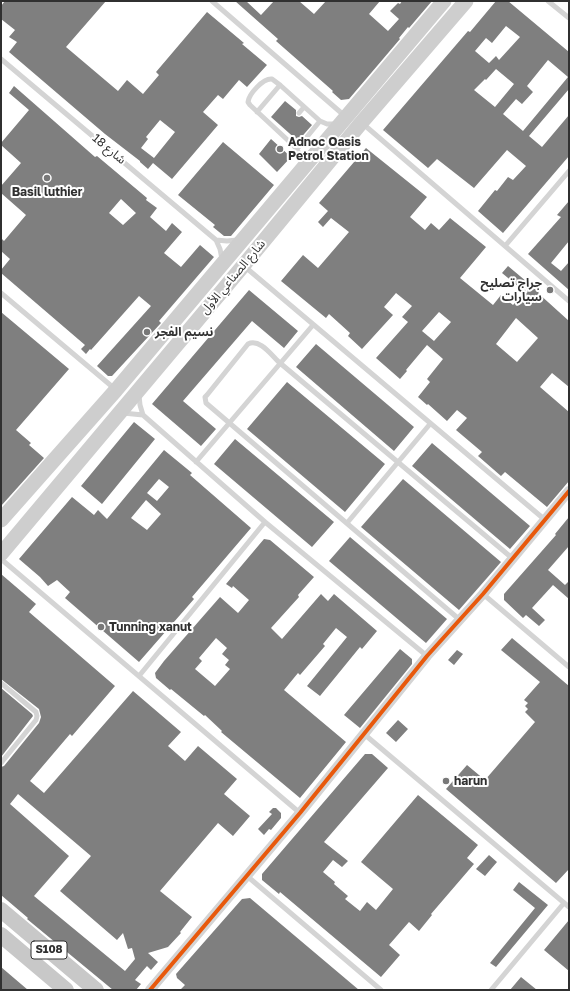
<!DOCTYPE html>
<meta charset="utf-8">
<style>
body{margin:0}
#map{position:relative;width:570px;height:991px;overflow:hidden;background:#fff;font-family:"Golos Text",sans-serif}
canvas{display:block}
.frame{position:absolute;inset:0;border:2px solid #303030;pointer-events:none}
</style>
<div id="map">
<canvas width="570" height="991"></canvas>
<div class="frame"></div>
</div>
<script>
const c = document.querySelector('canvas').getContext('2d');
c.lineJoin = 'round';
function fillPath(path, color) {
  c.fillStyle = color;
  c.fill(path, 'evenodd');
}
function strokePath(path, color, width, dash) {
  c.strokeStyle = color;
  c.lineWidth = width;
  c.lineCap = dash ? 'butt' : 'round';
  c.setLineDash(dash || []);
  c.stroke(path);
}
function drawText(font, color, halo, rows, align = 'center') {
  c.font = font + ' "Golos Text","Noto Sans Arabic",sans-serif';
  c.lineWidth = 4;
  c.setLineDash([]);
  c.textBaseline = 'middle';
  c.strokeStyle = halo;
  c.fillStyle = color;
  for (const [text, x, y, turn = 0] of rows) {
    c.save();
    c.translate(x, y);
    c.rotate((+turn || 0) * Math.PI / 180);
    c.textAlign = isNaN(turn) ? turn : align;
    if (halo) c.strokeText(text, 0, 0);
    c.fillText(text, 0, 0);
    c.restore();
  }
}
const building = new Path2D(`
 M5,1H106L66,47L118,91L127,80L143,94L159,75L156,72L207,12L244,43L242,44L267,65L247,87L239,80L223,99L218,95L203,112L218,125L172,179L153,163L148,169L140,162V161L105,134L9,52L17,42L9,37L15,30L1,19V6ZM160,120L175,132L154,158L141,148L148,139L146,137Z
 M235,1H246L261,15L274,1H299L314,14L326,1H380L369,14L388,31L399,19L390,11L398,3L400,4L402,1H432L409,28L408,27L399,38L400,39L349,99L341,100L332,92L333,91L276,41L278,39Z
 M496,1H508L569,52V89L529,136L542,147L569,115V156L503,233L478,211L495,190L497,191L508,177L513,180L526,166L507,150L474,188L437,159L428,168L383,130L468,31L470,32ZM506,26L520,37L499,60L496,56L489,63L475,51L486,38L492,43ZM548,60L568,77L523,131L503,114L516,99L522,104L533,92L527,86ZM496,69L514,84L495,107L474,90L485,79L486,80Z
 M14,86L95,157L97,156L147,198L146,200L157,208L150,217L166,231L172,223L182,232L164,253L181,267L200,245L214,257L159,321L161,323L112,376H108L97,366L151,306L139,296L91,350L90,349L86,354L81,349L85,345L1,273V270L10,259L1,251V238L4,241L26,215L1,193V186L21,163L1,145V143L29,110L9,93ZM121,199L136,213L123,225L109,213Z
 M285,101L296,110V116L299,117L302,116L312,125L298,141L271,117Z
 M271,139L291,157L277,172L259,154Z
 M223,142L274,185L231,236H224L213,227L215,225L178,195Z
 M366,148L427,197L410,217L425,230L431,223L439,230L450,218L486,247L460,278L493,305L501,295L513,305L525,292L502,273L508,266L539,292L538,293L569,321V387L552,373L540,387L569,412V481L547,507L505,472L501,476L478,456L482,452L456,430L467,418L457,410L447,421L428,404L427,405L418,397L430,382L427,379L443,359L427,345L406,370L407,371L400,379L376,358L408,322L402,317L412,306L396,293L384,307L393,315L362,349L348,336L350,333L329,314L326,318L281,281L303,255L318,268L349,232L331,218L323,227L318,222L328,211L319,203ZM439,312L451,322L434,341L422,331ZM516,318L538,338L517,362L496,344Z
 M569,201V241L551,263L561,271L569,262V290L528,254L561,217L557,215Z
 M249,290L298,331L284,348L252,321L183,401L216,429L201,446L152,404Z
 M1,312L69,369L16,430L31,443L29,445L44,458L1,506Z
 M316,344L414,427L394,451L296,367Z
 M287,382L385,464L345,512L247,429Z
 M134,422L155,439L102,504L81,486Z
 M235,439L334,522L312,547L214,464Z
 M432,443L530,526L510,549L412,466Z
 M164,450L192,473L190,475L251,528L192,597L194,599L139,662L65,598L70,592L57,580L48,586L40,577L19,559L72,497L94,515L98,510L107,519ZM159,479L169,487L157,501L147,493ZM146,500L161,514L147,530L131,518Z
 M403,479L501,562L459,610L361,527Z
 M569,517V546L548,570L565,585L569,581V599L553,585L532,608L545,620L539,626L526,615L523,618L504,600V594L556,535L555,534Z
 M350,537L447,619L426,643L329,561Z
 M264,539L270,540L314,577L298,595L299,597L271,628L282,639L321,594L328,601L334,594L377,631L362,649L360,647L320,696L307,686L347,637L336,628L323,644L325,646L300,675L298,673L284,690L346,742L300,798L221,732L222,731L205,715L204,716L171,689L170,690L156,678L155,673L164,661L220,597L238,613L249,600L233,586L232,588L226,584ZM216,638L227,648L222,654L229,660L225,665L230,669L215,686L195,669L202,661L199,658Z
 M1,574L36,604L29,612L115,686L72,736L70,734L30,781L44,793L133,691L181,732L168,746L185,761L198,746L237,779L224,794L250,816L233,836L218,823L160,891L192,917L180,932L181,933L168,947L148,953L158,962L151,970L147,966L135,980L141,984L136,990H113L27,919L28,918L1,895V767L4,766L39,723L41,717L39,709L1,679ZM18,794L91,856L60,891L117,940L123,933L128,949L132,948L135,959L125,971L34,896L69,856L10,804Z
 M512,638L569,686V869L556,883L446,789L467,765L485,780L535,722L525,712L528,709L525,706L528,703L524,700L540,682L501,650Z
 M400,649L412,659V664L360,728L344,715Z
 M457,650L463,654L454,665L448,660Z
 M1,688L32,714L33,716L1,757Z
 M398,720L408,729L396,742L386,733Z
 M365,754H372L388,768L324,842L348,861L342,867L333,860L323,872L335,882L334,884L348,896L345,899L360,911L367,902L376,910L393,889L361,862L418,795L478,845L467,858L474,864L431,914L432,915L419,931L409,922L389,945L400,955L381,977L280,892L279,894L262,880V874Z
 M273,808H276L281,813V818L271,830L269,829L264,835L258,829L272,814L269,812Z
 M489,855L497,862L485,876L476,869Z
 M519,882L548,905L496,967L490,963L535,908L513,890Z
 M250,898L359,990H180L185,985L177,978L176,974L242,899Z
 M569,920V971L544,950Z
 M1,967L28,990H1Z
 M521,977L537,990H510Z`);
const service = new Path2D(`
 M212,1L346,117
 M548,1L569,18
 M1,59L216,240L220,249L222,259
 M257,112L280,85
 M299,113L304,107
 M362,123L569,301
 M297,149L320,121
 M303,164L299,153L294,146L250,105L248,102C249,94 263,78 272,79L280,85L320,121L327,124H335
 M216,240L227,241L237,240
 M505,246L569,171
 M244,266L544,519
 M1,293L115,389
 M139,395L140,405L143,415L265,522L427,656
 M123,413L143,415
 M196,462L313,325
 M347,523L430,424
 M1,559L300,813
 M483,594L569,667
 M460,620L206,403L205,397L207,395L248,344C260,338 272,356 280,363L512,558
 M139,676L265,522
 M1,683L36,712L37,716L36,720L1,763
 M364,734L569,907
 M247,876L381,990
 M491,990L564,903`);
const minor = new Path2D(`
 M150,990L300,813L427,656L483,594L569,491`);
const secondary = new Path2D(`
 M1,520L116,390L444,1
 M1,554L243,266L361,123L466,1`);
const primary = new Path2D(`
 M1,910L96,990
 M1,935L66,990`);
const cycleway = new Path2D(`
 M150,990L300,813L427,656L483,594L569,491`);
const markers = [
 [280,149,4,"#787878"],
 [47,178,4,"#787878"],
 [550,290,4,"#787878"],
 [147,332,4,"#787878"],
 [101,627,4,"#787878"],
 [446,781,4,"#787878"]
];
const shields = [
 [49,950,36]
];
const shieldNames = [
 ["S108",49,950]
];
const poiNames = [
 ["Adnoc Oasis",288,142],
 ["Petrol Station",288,156],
 ["Basil luthier",47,192,"center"],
 ["جراج تصليح",542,283,"right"],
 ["سيارات",542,297,"right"],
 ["نسيم الفجر",155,332],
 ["Tunning xanut",109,627],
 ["harun",454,781]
];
const streetNames = [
 ["شارع 18",109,149,40],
 ["شارع الصناعي الأول",233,277,-50]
];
fillPath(building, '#7f7f7f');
strokePath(service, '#d4d4d4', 5);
strokePath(minor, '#d4d4d4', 10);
strokePath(secondary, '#cecece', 15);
strokePath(primary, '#c8c8c8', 16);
strokePath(cycleway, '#e8590c', 4);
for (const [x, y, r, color] of markers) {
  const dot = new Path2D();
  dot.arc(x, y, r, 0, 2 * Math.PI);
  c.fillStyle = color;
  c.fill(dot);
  strokePath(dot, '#fff', 1.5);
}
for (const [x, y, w] of shields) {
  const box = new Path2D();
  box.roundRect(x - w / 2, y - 9, w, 18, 3);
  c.fillStyle = '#fff';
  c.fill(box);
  strokePath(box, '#303030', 1);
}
drawText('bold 11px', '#303030', null, shieldNames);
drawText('bold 12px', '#303030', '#fff', poiNames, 'left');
drawText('12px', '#303030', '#fff', streetNames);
</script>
